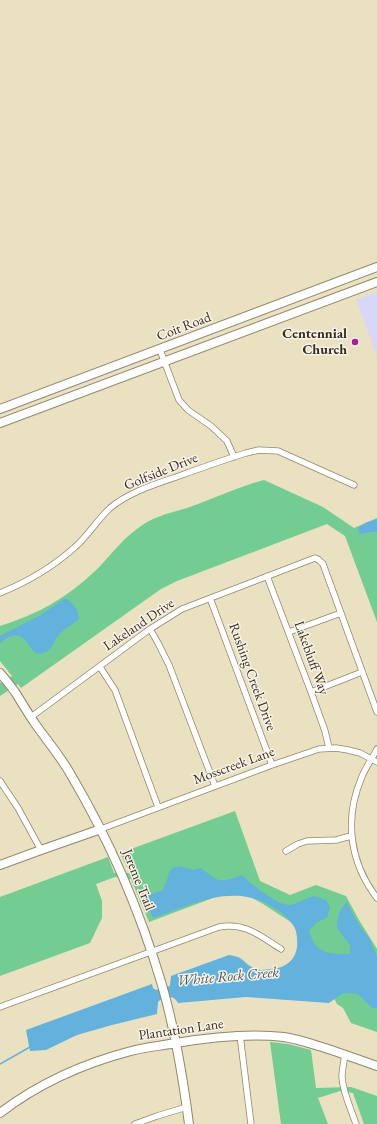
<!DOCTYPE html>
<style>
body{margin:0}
canvas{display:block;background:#eae1c0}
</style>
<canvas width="377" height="1124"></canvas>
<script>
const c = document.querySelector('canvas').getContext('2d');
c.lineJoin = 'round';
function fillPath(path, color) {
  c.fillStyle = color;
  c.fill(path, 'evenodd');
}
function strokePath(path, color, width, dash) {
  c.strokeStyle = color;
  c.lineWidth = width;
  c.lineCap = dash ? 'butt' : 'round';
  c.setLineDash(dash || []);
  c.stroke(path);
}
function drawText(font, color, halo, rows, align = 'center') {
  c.font = font + ' "EB Garamond",serif';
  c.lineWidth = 3;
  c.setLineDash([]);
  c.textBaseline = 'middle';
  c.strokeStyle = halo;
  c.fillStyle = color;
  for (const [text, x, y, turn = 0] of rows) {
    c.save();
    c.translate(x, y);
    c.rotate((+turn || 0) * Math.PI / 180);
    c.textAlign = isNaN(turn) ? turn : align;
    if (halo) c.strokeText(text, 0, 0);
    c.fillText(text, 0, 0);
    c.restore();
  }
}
const built = new Path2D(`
 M377,292V356L356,300Z`);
const green = new Path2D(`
 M264,480L323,507L354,528L377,518V622L345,536L327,524L177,581L161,589L21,688L18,684L0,696V683L12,676L0,661V626C36,615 67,598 94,572C109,558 120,541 137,529C154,516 167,514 187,508C213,499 238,487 264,480Z
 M235,811L260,881L290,895L316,885L346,896L359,920L377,949V1032L351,1023L343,1008L337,1004L297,926L263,904L242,892L221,895L149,922L131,879L115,877L96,884L102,901V918L90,943L0,976V897L108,857L114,873H130L120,853Z
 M270,1042L288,1044L311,1050L316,1088L351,1087L377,1096V1124H364L353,1093L340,1091L318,1098L328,1124H281Z`);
const water = new Path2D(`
 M377,519V532H373L359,534L358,528L365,523Z
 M64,599H67C74,604 79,611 79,619C72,625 63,629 57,637C53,643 52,651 43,653C26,659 29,619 0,643V636L39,616Z
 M180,866L193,870L201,868C219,883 220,883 242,875C251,884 278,906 290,905C293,905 310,897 314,896L326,900L330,907L327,918L317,922L309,931C316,955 329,954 350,954V945L337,928C338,916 338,911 347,902L355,918L364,932L370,939L377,957V1008H372L358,994L343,993L329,1003L246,997L178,1003C173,994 168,998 160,1000L158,1002L157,1014L112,1025L77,1035L46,1050L30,1051L26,1030L152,984L153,988L156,990L170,986L171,976L229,955C232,956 236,956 238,957C243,959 246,964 250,966C253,968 259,970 262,970C265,970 268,969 271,969C288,968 299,957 297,939C297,935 296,929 293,925C282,909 260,898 241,896C211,893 180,909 153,918L144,897L163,890C164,886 166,883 167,880C170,869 170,868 180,866Z`);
const stream = new Path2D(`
 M0,1064L30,1047`);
const street = new Path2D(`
 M160,350L179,400L188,410L211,426L227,441L234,457
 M267,576L311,692L325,731L329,748
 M0,593C27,582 53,567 75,547C88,536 97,520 110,508C129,492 156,484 179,476C201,468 223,460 246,453L259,450L278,451L354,485
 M210,598L272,765
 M150,629L158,643L169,665L215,786
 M289,632L341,613
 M100,667L111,684L115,690L158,807
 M311,692L362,672
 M31,717L150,629L182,609L315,558L319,560L323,564L377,712
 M377,749C372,759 365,768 361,779C344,820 350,863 377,898
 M0,781L18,808L41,850
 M101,829L272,765L319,749L336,748L348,750L360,753L377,762
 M286,851L298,844L307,841L336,840L351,836
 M0,1007L219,927C245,922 260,936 281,949
 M240,1035L251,1124
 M345,1054C344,1062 342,1070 342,1077C343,1093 351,1109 356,1124
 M135,1124L157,1116L187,1107`);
const secondary = new Path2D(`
 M0,409L377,267
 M0,423L377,282
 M0,673C6,680 12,687 17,695C23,705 29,715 36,725C48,742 61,757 71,775C110,841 140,911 162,985C175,1030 183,1078 189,1124
 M0,865L41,850L101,829
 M0,1113C38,1084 85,1063 131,1051C145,1047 161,1046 176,1043C212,1037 248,1033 284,1037C298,1039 312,1044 325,1048C343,1054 360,1060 377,1066`);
const markers = [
 [355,342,4,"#b5179e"]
];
const streetNames = [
 ["Coit Road",184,327,-21],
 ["Golfside Drive",161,472,-22],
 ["Lakeland Drive",139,625,-34],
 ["Lakebluff Way",311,658,70],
 ["Rushing Creek Drive",252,677,70],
 ["Mosscreek Lane",234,766,-20],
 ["Jereme Trail",138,880,68],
 ["Plantation Lane",181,1030,-8]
];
const poiNames = [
 ["Centennial",347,334],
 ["Church",347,350]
];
const waterNames = [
 ["White Rock Creek",228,977,-5]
];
fillPath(built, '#d8d7f8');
fillPath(green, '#73cc92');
fillPath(water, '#63b1dd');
strokePath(stream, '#63b1dd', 1.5);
strokePath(street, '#92866f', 7);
strokePath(secondary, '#92866f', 10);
strokePath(street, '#fff', 5.5);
strokePath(secondary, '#fff', 8);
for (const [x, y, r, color] of markers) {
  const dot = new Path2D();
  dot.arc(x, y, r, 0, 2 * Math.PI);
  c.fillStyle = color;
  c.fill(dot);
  strokePath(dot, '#f7f3e8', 1.5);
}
drawText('14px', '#3b2a1e', '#f7f3e8', streetNames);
drawText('bold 14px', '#3b2a1e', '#f7f3e8', poiNames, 'right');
drawText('italic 15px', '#495961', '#f7f3e8', waterNames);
</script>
